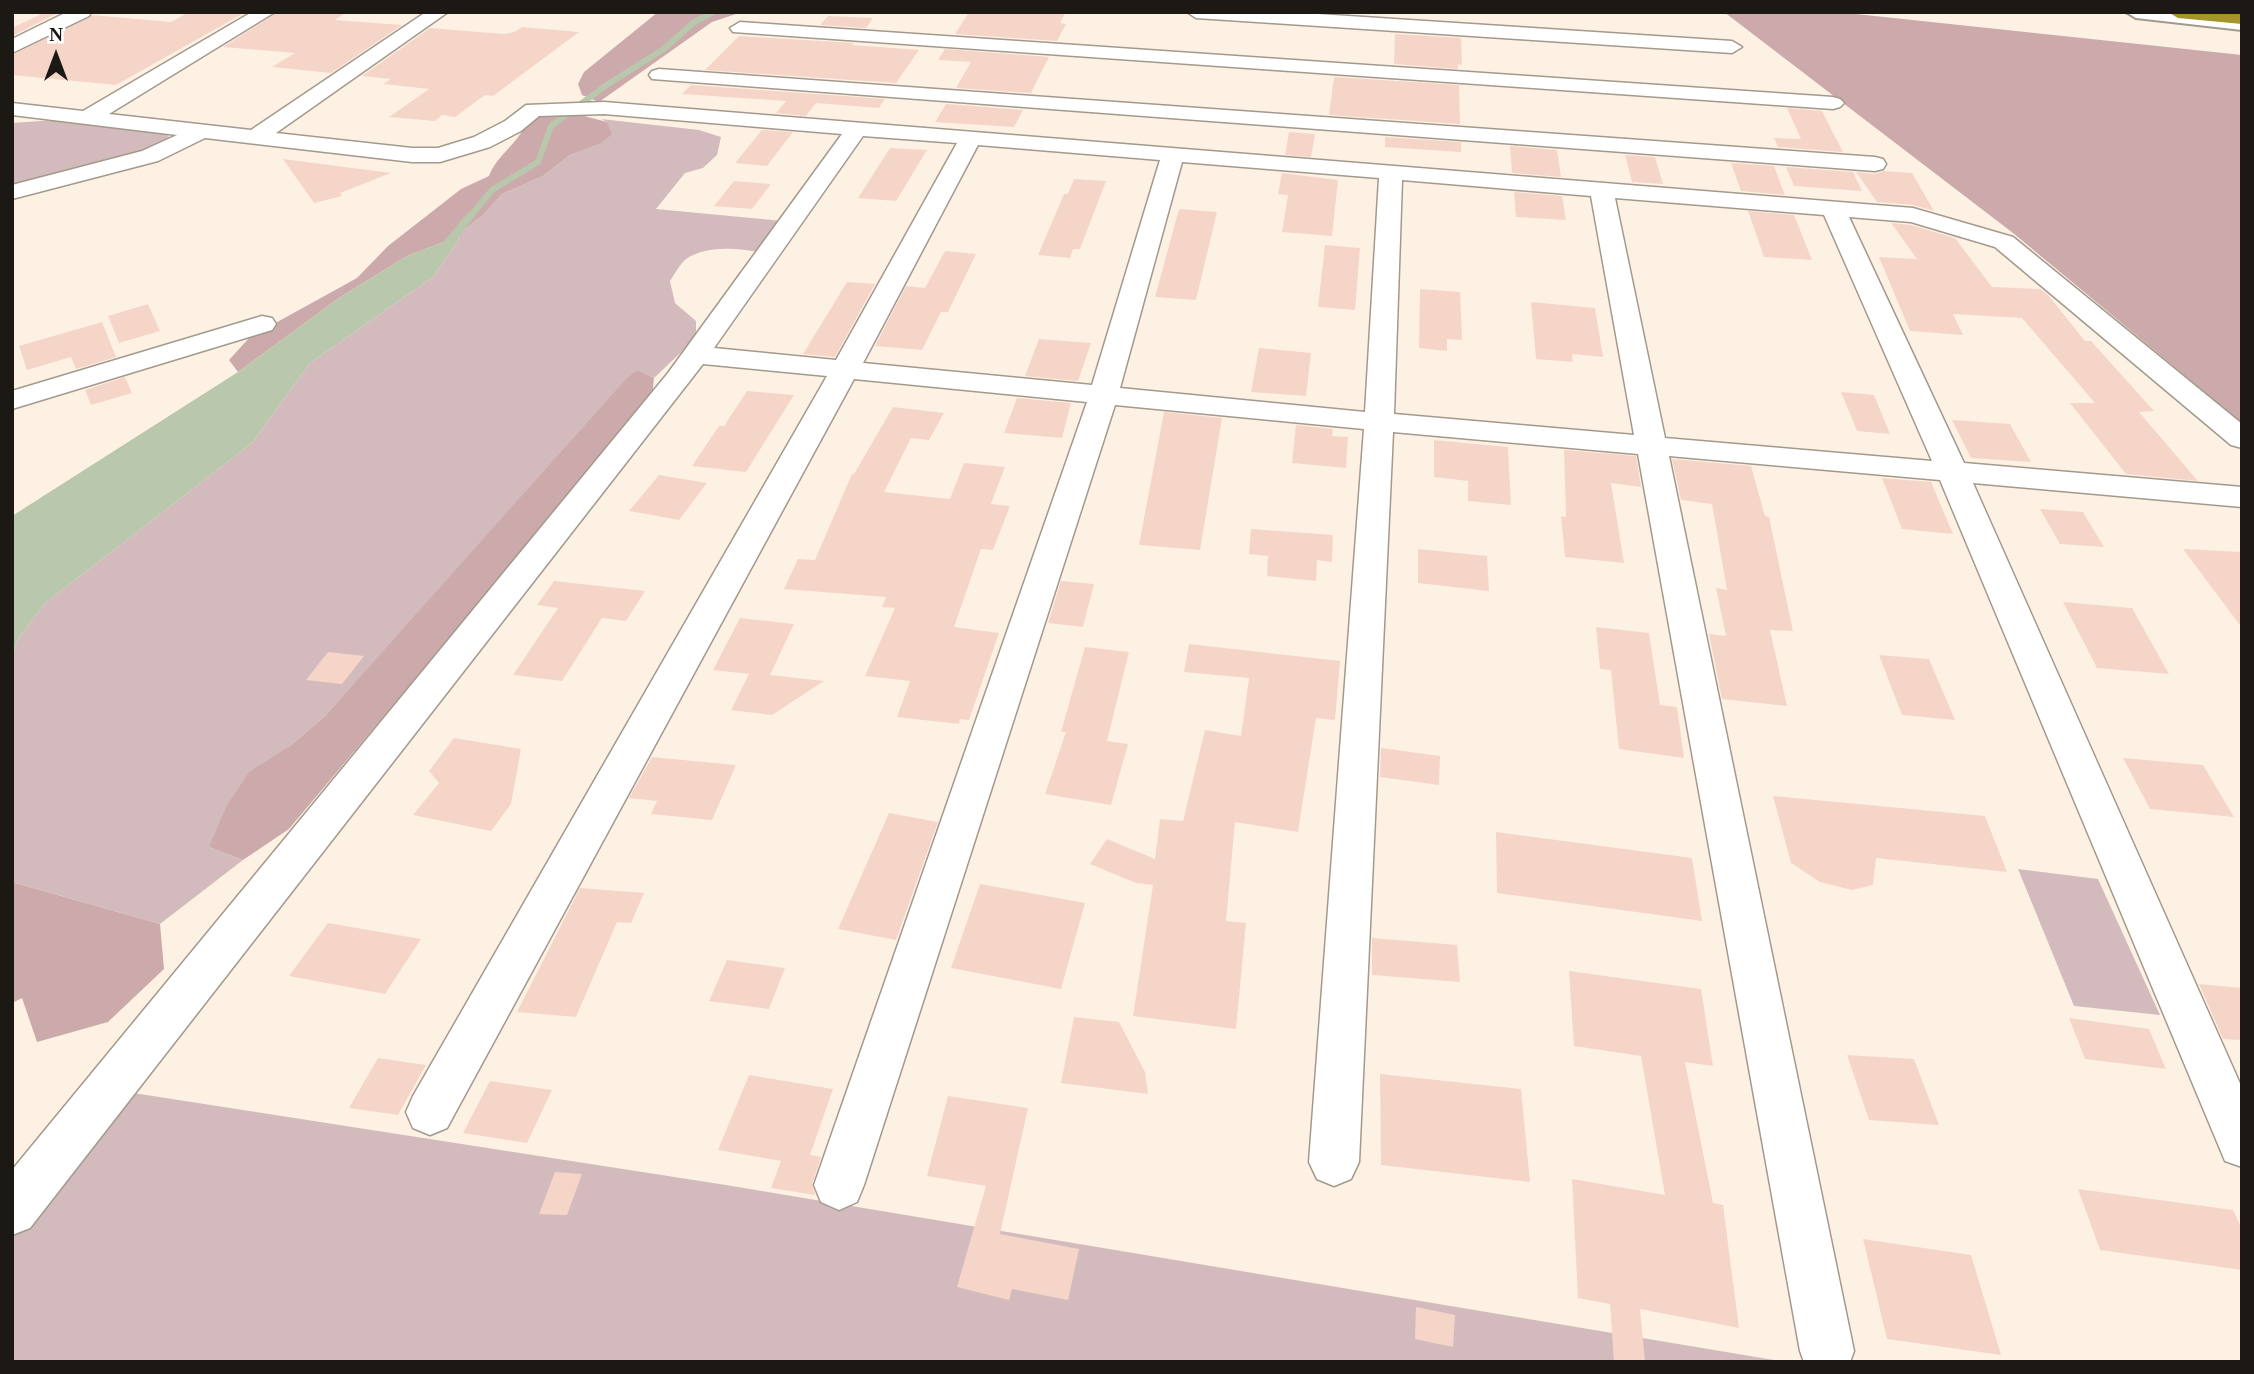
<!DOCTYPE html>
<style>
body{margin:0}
#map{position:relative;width:2254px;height:1374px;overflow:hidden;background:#fdf1e4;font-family:Georgia,serif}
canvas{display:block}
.frame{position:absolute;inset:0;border:14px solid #1c1813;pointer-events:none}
.north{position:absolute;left:21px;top:21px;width:70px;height:70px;-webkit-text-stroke:5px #fff;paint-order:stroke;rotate:0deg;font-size:19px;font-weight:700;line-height:28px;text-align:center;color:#1c1813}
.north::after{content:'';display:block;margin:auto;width:24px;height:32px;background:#1c1813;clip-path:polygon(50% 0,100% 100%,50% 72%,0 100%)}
</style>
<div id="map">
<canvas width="2254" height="1374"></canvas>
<div class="frame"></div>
<div class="north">N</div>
</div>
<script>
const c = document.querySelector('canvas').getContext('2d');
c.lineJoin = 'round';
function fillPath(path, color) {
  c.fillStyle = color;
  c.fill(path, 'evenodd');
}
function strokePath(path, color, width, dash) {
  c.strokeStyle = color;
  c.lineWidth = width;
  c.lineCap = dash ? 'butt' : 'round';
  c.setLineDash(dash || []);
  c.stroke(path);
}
const green = new Path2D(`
 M601,119L699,130L721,137L717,155L703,168L685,173L656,209L783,221L762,253C739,248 707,245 686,259C680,264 674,275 670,281L675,303L696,321V338L654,378L638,370L325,716L290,746L209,847L243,860L160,924L12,882V657L18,639L44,604L252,443L310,363L433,277L459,239L457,235L483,215L502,194L543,176L570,155L600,144L607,122Z
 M55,120L166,134L170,138L166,142L108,162L12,184V123Z
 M2018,869L2098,879L2160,1015L2074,1006Z
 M127,1092L726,1185L1786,1362H12V1228Z`);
const forest = new Path2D(`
 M658,12H742L712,22L599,102L582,95L578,84L584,72Z
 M1724,12H1837L2242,55V423L2013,233Z
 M573,113L607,122L612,134L600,144L570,155L543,176L502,194L483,215L457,235L444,242L407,256L339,298L238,372L229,360L250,337L357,278L388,246L461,189L489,176C497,155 518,144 526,123L541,115Z
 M638,370L654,378L652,397L289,829L243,860L209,847L226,807L249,772L290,746L325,716L627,378Z
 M12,882L160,924L164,969L108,1022L37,1042L22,998L12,1003Z`);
const water = new Path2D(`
 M457,235L459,239L433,277L310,363L252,443L44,604L18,639L12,657V516L238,372L339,298L407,256L444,242Z`);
const streamFar1 = new Path2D(`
 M469,218L492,190L538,162L551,126L608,84L664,49L693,23L713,12`);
const stream = new Path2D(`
 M447,244L470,216`);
const building = new Path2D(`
 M46,12H60L12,36V28Z
 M189,12H246L116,85L12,75V55L92,15L171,22Z
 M278,12H347L335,20L402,25L331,73L272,67L295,53L223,47Z
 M969,12H1066L1060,23L1066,24L1057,41L955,34Z
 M828,16L873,18L866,28L820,25Z
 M522,27L579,32L493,96L485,95L455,117L442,115L435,121L389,117L429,89L383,84L391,79L362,76L430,28L504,34L514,32Z
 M1395,34L1461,38L1462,65L1458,64V69L1394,64Z
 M739,36L854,43L852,45L919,50L896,83L705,70Z
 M945,49L1049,57L1031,93L956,88L971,62L938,60Z
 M1334,77L1459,85L1460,124L1329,115Z
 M691,85L885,99L879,108L816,103L806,116L776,113L786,101L682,94Z
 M946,104L1023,110L1014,127L935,122Z
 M1787,108L1822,111L1843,152L1778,147L1774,138L1801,139Z
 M762,130L793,132L767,166L735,163Z
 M1289,132L1315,134L1311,157L1285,155Z
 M1385,137L1461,142V152L1385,147Z
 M1510,146L1557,150L1561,177L1512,173Z
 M890,148L927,150L896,201L858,198Z
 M1625,155L1655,157L1663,184L1632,182Z
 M283,159L391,173L340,193L342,196L314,203Z
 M1731,163L1774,166L1785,195L1741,191Z
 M1786,167L1853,172L1862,191L1794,186Z
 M1884,171L1912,173L1934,211L1913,205L1877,202L1856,172L1875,174Z
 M1282,173L1338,180L1332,236L1282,232L1288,195L1278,194Z
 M1074,179L1106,181L1080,249H1073L1070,258L1038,255L1064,194H1068Z
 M734,181L771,184L752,209L714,206Z
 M1514,192L1562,196L1566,220L1516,217Z
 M1179,209L1217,212L1196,300L1155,297Z
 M1748,211L1794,215L1812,260L1764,257Z
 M1891,223L1911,225L1955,238L1992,287L2040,289L2048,295L2085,341H2091L2154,411L2139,412L2198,481L2126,474L2070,403H2095L2022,318L1953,314L1963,335L1910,331L1879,257L1917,259Z
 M1325,245L1360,248L1355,310L1318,307Z
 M945,251L976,254L948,312H941L922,350L875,346L906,286L925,288Z
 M847,282L875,284L835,357L803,354Z
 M1420,289L1460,292L1462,340L1447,339V351L1419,348Z
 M1531,302L1595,308L1603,357L1572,354L1573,362L1536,359Z
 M148,304L160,331L119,343L108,316Z
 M102,322L116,357L76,369L71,357L27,370L19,346Z
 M1039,339L1091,343L1078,381L1025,376Z
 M1259,348L1311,353L1306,396L1251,392Z
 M125,377L132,393L91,405L85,390Z
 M747,391L794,395L746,472L692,466L719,426H724Z
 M1841,392L1874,395L1890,434L1857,431Z
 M1017,398L1071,403L1062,438L1004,433Z
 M893,407L944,413L929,440L911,438L884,492L950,499L964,463L1005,467L991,504L1010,506L993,550L981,549L954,627L999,633L969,720L960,719L959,724L897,717L910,681L865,676L895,608L882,607L886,597L784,589L798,559L815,560L852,474H854Z
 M1164,412L1222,418L1200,550L1139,545Z
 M1952,420L2010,424L2031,462L1971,458Z
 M1296,425L1333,429L1332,436L1348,437L1346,468L1292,463Z
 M1434,440L1508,447L1511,505L1468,501V481L1434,477Z
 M1564,450L1636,456L1641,487L1611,483L1624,563L1565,557L1561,516L1566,517Z
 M1672,459L1751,466L1765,516L1769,517L1793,631L1770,630L1787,706L1722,699L1709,634L1726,636L1716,588L1727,590L1712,504L1681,500Z
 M659,475L707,483L679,520L629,511Z
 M1882,478L1931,482L1953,534L1902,529Z
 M2040,509L2083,512L2104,547L2060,544Z
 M1251,529L1333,535L1332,562L1317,560L1316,581L1267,576L1268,556L1249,554Z
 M1418,549L1487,556L1489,591L1418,583Z
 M2183,549L2242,552V628Z
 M554,581L645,591L626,621L602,618L562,681L513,675L558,608L537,605Z
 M1061,581L1094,584L1083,627L1048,623Z
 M2063,602L2132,608L2169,674L2097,668Z
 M740,618L794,624L770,675L824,681L772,715L731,710L749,674L713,670Z
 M1596,627L1649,633L1660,705L1677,707L1684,758L1619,749L1611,670L1600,669Z
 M1189,644L1340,661L1335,720L1316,718L1298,832L1235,822L1226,921L1246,923L1236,1029L1133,1016L1153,885L1136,883L1090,864L1107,839L1155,859L1160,819L1183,821L1205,730L1241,736L1249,678L1184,672Z
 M1085,647L1129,652L1107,741L1128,744L1111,805L1045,794L1066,732H1061Z
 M328,652L364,656L342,684L306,680Z
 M1879,655L1929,659L1955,720L1902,715Z
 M454,738L521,749L511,804L491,831L413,815L439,783L429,771Z
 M1381,748L1440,756L1439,785L1380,777Z
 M652,757L736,765L712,820L651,814L657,801L629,798Z
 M2123,758L2203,765L2234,817L2150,809Z
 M1773,796L1985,816L2007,872L1876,858L1873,885L1852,890L1820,882L1791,863Z
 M889,813L938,822L896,940L838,929Z
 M1496,832L1692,858L1702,921L1497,893Z
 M980,884L1085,903L1061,989L951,968Z
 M580,888L644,893L631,923L617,922L576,1017L517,1012Z
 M328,923L421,939L385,994L289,976Z
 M1372,938L1457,945L1460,982L1372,975Z
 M727,960L785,968L769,1009L709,1001Z
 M1569,971L1701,989L1713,1066L1685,1062L1713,1203L1723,1205L1739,1328L1640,1309L1645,1362H1614L1610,1304L1578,1298L1572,1179L1665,1195L1641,1056L1574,1046Z
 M2199,984L2242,988V1040L2223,1039Z
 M1074,1017L1119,1022L1145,1072L1148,1094L1061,1083Z
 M2069,1018L2149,1029L2166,1069L2085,1059Z
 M1847,1055L1914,1059L1939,1125L1869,1120Z
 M378,1058L426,1065L398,1115L349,1108Z
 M1380,1074L1521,1089L1530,1182L1381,1165Z
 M749,1075L833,1089L810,1155L821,1157L812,1184L815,1195L771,1188L781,1161L718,1150Z
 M490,1081L552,1090L527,1143L463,1133Z
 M948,1096L1028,1108L1000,1234L1079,1249L1068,1300L1012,1289L1009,1300L957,1287L986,1186L927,1176Z
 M555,1172L582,1174L567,1215L539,1214Z
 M2078,1189L2233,1210L2242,1229V1270L2100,1250Z
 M1863,1239L1971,1255L2001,1355L1887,1339Z
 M1416,1307L1455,1315L1453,1347L1415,1339Z`);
const minor = new Path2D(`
 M67,12H91L89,16L12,53V39Z
 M252,12H275L109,114L251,130L426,12H448L276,133L412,148H438L474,137L505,121L526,105L604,102L1913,208L2013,237L2242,424V448L2231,445L1995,247L1911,222L1849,217L1964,463L2242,487V507L1973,483L2242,1088V1167L2225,1161L1940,480L1669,456L1854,1351L1850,1362H1804L1800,1351L1638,454L1393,432L1359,1162L1351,1179L1334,1186L1317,1179L1309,1162L1364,429L1115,405L864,1185L857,1202L839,1210L821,1202L814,1185L1087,402L854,379L447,1128L430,1135L413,1128L406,1112L413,1096L827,376L703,364L30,1228L12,1235V1170L668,373L842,134L604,114L539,116L521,131L490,147L440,162H412L205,138L158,161L12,199V185L142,151L177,135L12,115V103L83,111ZM863,136L957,143L836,360L714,348ZM978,145L1160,160L1092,385L863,363ZM1182,162L1379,178L1365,412L1120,388ZM1402,180L1591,196L1634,435L1394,414ZM1615,198L1824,215L1932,461L1665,438Z
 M1187,12H1287L1732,41L1742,47L1732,53L1196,18Z
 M740,22L1833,97L1840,99L1844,103L1840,107L1833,109L733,32L730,28Z
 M659,69L1875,157L1883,159L1886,164L1883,169L1875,171L652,79L649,75L652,71Z
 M262,316L272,318L276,324L272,330L12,409V391Z`);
const secondary = new Path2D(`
 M2126,12H2191L2242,18V30L2136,18Z`);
const motorway = new Path2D(`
 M2168,12H2242V24L2178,18Z`);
fillPath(green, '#d3bbbd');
fillPath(forest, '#ccaaac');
fillPath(water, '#b9c7ac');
strokePath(streamFar1, '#b9c7ac', 6);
strokePath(stream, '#b9c7ac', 8);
fillPath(building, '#f6d5c9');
strokePath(minor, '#a3998c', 3);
strokePath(secondary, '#a3998c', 4);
strokePath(motorway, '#d6d5d5', 4);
fillPath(minor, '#fff');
fillPath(secondary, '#fff');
fillPath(motorway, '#a59429');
</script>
